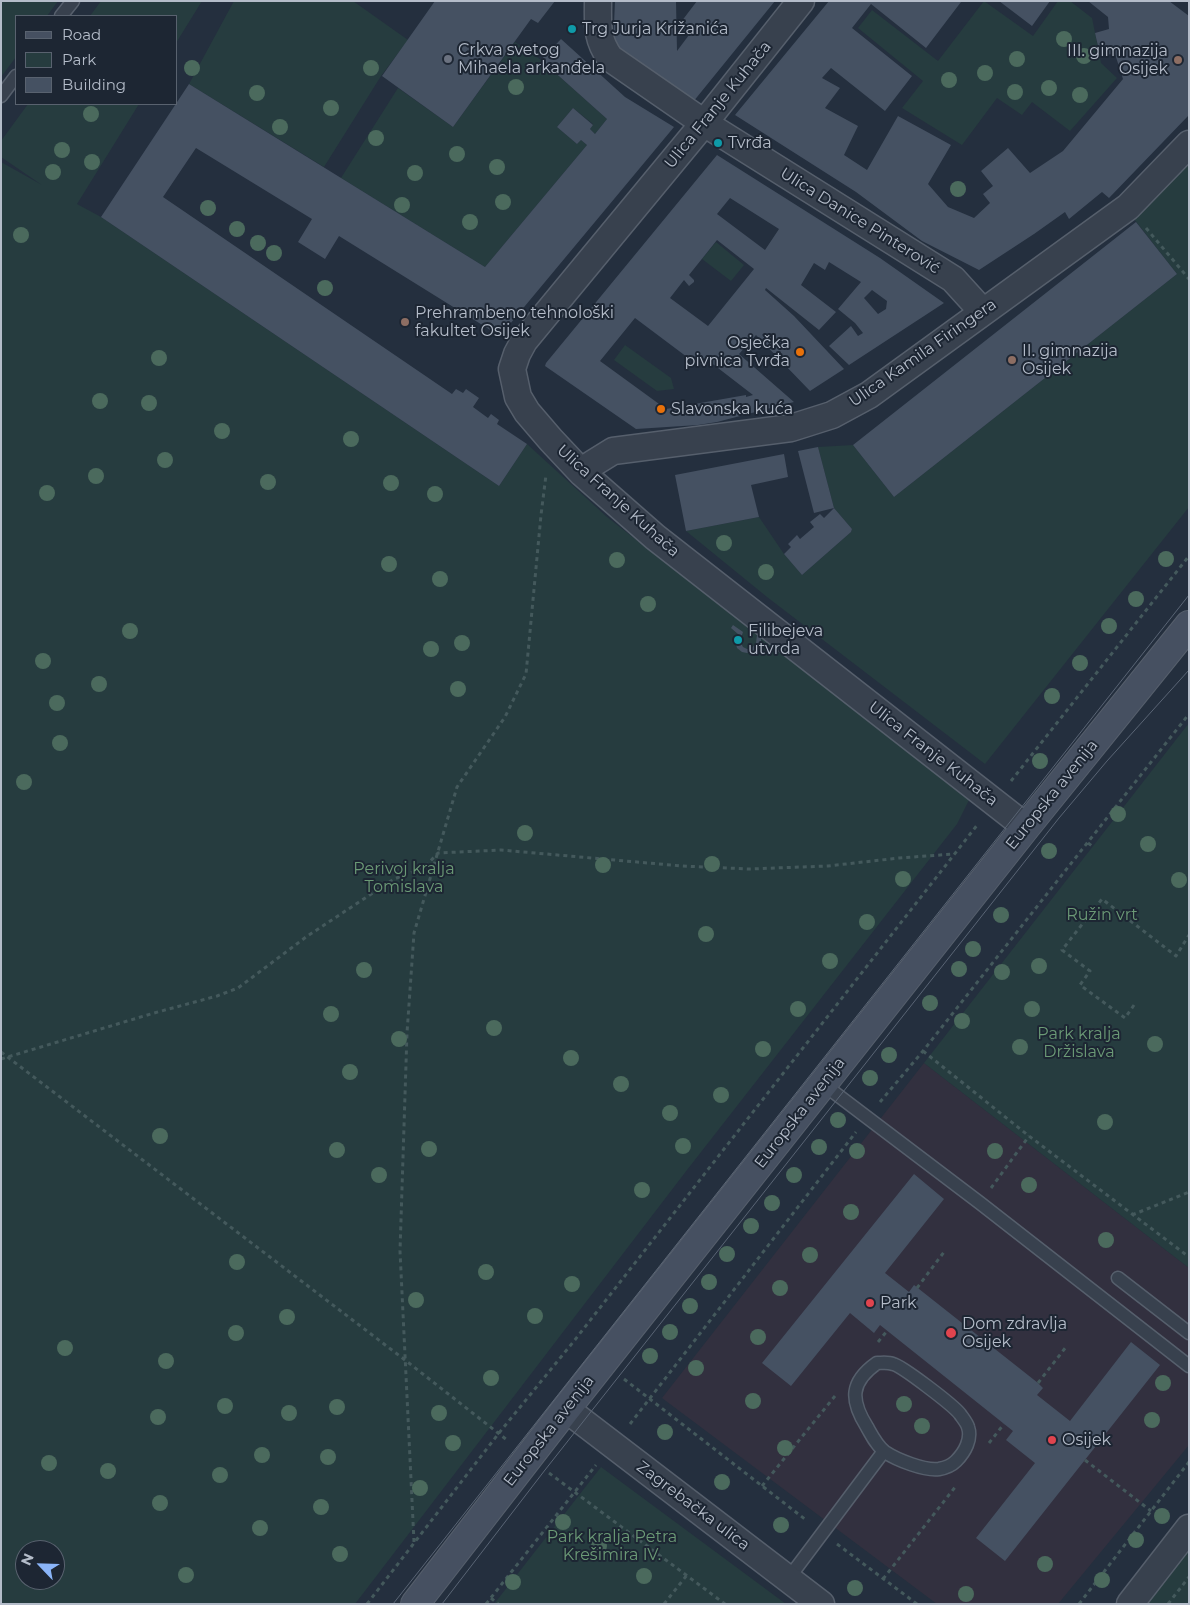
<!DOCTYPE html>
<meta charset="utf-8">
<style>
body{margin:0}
#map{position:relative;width:1190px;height:1605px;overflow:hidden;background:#242f3e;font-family:Montserrat,sans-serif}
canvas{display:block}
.frame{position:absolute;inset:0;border:2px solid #b4bcc9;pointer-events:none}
.legend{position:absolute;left:15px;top:15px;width:162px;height:90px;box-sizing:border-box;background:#1d2633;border:1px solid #59626f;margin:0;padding:6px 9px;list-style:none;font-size:15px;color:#b4bcc9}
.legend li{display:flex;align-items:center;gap:10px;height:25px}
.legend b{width:25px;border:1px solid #59626f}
.north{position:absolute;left:15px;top:1540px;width:50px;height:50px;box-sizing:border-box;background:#1d2633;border:1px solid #59626f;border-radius:50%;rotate:294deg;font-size:14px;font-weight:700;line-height:20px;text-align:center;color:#b4bcc9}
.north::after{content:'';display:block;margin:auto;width:18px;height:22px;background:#8ab4f8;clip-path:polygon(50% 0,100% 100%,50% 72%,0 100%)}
</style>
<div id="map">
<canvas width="1190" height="1605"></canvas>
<div class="frame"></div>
<ul class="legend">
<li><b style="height:6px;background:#465061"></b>Road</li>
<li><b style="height:14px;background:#263c3f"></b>Park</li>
<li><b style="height:14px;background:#455162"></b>Building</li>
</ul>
<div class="north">N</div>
</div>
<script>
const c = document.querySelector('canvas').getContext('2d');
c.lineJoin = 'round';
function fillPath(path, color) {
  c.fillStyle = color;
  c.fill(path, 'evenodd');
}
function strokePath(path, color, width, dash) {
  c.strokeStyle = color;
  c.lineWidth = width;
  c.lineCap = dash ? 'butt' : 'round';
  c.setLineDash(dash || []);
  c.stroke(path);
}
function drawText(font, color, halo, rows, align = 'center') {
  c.font = font + ' Montserrat,sans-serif';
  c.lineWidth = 4;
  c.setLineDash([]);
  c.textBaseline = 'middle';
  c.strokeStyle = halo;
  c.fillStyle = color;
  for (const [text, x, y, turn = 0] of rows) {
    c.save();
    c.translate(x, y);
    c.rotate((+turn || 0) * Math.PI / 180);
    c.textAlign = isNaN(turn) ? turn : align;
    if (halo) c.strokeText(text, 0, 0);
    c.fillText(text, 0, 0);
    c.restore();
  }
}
const medical = new Path2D(`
 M924,1063L1189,1268V1445L1058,1604H937L662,1398Z`);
const green = new Path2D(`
 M3,1H58L47,16H16V57L1,77V4Z
 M101,1H202L176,43V16H90Z
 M234,1H353L408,40L381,76L324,167L189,84Z
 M984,1L1033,36L1058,1H1070L1092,18L1101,63L1117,78L1070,131L1032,102L1022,115L997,98L962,145L902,108L923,81L858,28L872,10L938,61Z
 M515,42L541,60L607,119L595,134L590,129L593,124L573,108L557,127L577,144L581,140L587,145L485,267L341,178L398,88L453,127Z
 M28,104H139L77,204L101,217L499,486L527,444L607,517L969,800L957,824L687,1170L355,1604H1V162L42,185L1,157V141ZM25,1550H55V1580H25Z
 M1189,158V507L985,764L767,597L686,531L759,517L784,554L802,575L851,532L852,529L834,508L818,447L853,445L894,497L1177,274L1131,215Z
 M716,242L744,265L731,281L702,259Z
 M625,345L671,378L674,389L657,391L614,360Z
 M1189,723V1268L924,1063Z
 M601,1467L786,1604H494Z
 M1189,1549V1604H1146Z`);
const building = new Path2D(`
 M435,1H555L538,23L531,19L453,127L382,76Z
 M615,1H676L677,51L689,35L678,26L697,1H775L693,102L613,47Z
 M829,1L961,2L926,48L871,4L852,28L912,76L885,111L831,68L822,78L840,88L825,108L858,126L844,155L867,170L898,116L951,145L928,184L948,207L974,218L990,203L983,194L993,186L981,171L1008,148L1030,173L1063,151L1123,79L1115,54L1100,55L1095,33L1109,29L1108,17L1088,1H1169L1189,16V115L1109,198L1102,192L1069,219L1065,212L1034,234L979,270L922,241L856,192L735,115Z
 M999,1H1050L1032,26Z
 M561,39L625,97L674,127L500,336L339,236L325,259L298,242L312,219L196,148L163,197L452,394L456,389L463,393L466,389L479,398L473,407L488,418L491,414L499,420L497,424L527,444L499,486L101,217L189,84L485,267L587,145L581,140L577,144L557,127L573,108L593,125L590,129L595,134L607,119L541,60Z
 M717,155L880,258L944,303L849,365L829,346L851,326L858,336L863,333L855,323L838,309L861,282L829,262L825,270L814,263L801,285L836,312L819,330L766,288L765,290L794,316L844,369L810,391L756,335L739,354L794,402L717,422L698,425L636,429L545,366L546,363ZM730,198L779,229L765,250L717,214ZM717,240L754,269L708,326L670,298L684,280L689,286L694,282V280L689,275ZM872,290L887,301L886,309L878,314L864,298ZM635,318L699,366L705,358L753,395L746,397V395L666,409L600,361Z
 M1136,222L1177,274L894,497L853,445Z
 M818,447L834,508L852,529L851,532L802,575L784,554L791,547L788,544L797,535L800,539L814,527L810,522L820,514L824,518L834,508L814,513L798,451Z
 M784,454L788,477L751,485L759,517L686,531L675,475Z
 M733,625L743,632L740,641L743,647L747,649H751L756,643L757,635H761V642L757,649L747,653L742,652L737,648L735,640L738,634L731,628Z
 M914,1174L944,1199L885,1273L909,1292L914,1285L1038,1383L1043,1388L1037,1395L1070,1421L1131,1342L1160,1365L1005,1561L976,1538L1035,1463L1006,1440L1013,1431L880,1325L874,1333L850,1313L791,1386L762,1363Z`);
const path = new Path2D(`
 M1146,228L1189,279
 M1011,781L1189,556
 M1088,843L1092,846
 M1134,1005L1125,1018L1080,985L1090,971L1062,950L1102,899L1176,956L1189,935
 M923,1051L1029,1136L1189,1257
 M1,1052L405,1360L507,1440
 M1,1059L154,1013L217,996L238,988L306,937L394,879L424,868L438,853L501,850L682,866L749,869L828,866L899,858L954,854
 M880,1102L923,1051L1189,714
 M991,1188L1029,1136
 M1132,1215L1189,1192
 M917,1288L944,1252
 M878,1342L887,1331
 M624,1379L806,1520
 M1038,1383L1066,1347
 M630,1424L856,1132
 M989,1443L1004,1424
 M1085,1460L1151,1511
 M549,1473L725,1604
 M762,1486L835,1396
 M414,1542L400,1251L407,1033L414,933L457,787L505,717L526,674L541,515L546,475
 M837,1544L917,1604
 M883,1579L956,1486
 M491,1598L498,1604
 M367,1604L499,1433L574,1341L978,824
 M486,1604L596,1465
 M664,1604L687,1575
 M1079,1604L1189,1462
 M1168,1604L1189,1577`);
const lane = new Path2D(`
 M61,16L73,1
 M1,96L16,76
 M823,1084L980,1203L1189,1366
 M1118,1278L1189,1333
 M877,1363C882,1363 888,1362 893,1364C902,1366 953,1405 960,1414C962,1417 967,1423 968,1427C972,1439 965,1452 956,1461C952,1465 945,1468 939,1469C925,1471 897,1460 885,1452C877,1446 872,1436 867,1427C850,1400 850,1382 877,1363Z
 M788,1579L884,1451`);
const street = new Path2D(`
 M598,1C598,25 596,38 610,58L704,123L953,279L983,312
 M801,1L704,123L524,341L517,354L512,369L518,397L527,412L551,440L582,473L655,537L1026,827
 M582,473L592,464L613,451L791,428L832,415L869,395L1128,207L1189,144
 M566,1409L821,1604
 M1130,1604L1189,1528`);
const secondary = new Path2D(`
 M415,1604L566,1409L1026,827L1189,625`);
const tram = new Path2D(`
 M393,1604L1189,595
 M442,1604L545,1470L1059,818L1107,761L1189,670`);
const trees = [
 [1064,39],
 [1084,56],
 [1017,59],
 [192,68],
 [371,68],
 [985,73],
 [949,80],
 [516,87],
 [1049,88],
 [1015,92],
 [257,93],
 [1080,95],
 [331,108],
 [91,114],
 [280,127],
 [376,138],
 [62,150],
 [457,154],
 [92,162],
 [497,167],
 [53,172],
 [415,173],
 [958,189],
 [503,202],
 [402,205],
 [208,208],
 [470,222],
 [237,229],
 [21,235],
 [258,243],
 [274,253],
 [325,288],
 [159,358],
 [100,401],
 [149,403],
 [222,431],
 [351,439],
 [165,460],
 [96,476],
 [268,482],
 [391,483],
 [47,493],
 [435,494],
 [724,543],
 [1166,559],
 [617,560],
 [389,564],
 [766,572],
 [440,579],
 [1136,599],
 [648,604],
 [1109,626],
 [130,631],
 [462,643],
 [431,649],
 [43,661],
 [1080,663],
 [99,684],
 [458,689],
 [1052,696],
 [57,703],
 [60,743],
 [1040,761],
 [24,782],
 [1118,814],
 [525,833],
 [1148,844],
 [1049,851],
 [712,864],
 [603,865],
 [903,879],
 [1179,880],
 [1001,915],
 [867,922],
 [706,934],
 [973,949],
 [830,961],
 [1039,966],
 [959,969],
 [364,970],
 [1002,972],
 [930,1003],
 [798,1009],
 [1032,1009],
 [331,1014],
 [962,1021],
 [494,1028],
 [399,1039],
 [1155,1044],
 [1020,1047],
 [763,1049],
 [889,1055],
 [571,1058],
 [350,1072],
 [870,1078],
 [621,1084],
 [721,1095],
 [670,1113],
 [838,1120],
 [1105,1122],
 [160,1136],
 [683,1146],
 [819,1147],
 [429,1149],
 [337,1150],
 [857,1151],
 [995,1151],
 [379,1175],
 [794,1175],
 [1029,1185],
 [642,1190],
 [772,1203],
 [851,1212],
 [751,1226],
 [1106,1240],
 [727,1254],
 [810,1255],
 [237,1262],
 [486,1272],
 [709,1282],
 [572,1284],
 [780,1288],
 [416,1300],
 [690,1306],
 [535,1316],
 [287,1317],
 [670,1332],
 [236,1333],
 [758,1337],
 [65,1348],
 [650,1356],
 [166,1361],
 [696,1368],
 [491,1378],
 [1163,1383],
 [753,1401],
 [904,1404],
 [225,1406],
 [337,1407],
 [289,1413],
 [439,1413],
 [158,1417],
 [1152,1420],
 [922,1426],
 [665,1432],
 [453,1443],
 [785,1448],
 [262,1455],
 [328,1457],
 [49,1463],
 [108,1471],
 [220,1475],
 [722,1482],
 [420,1488],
 [160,1503],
 [321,1507],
 [1162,1516],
 [563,1522],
 [781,1525],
 [260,1528],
 [1136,1540],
 [599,1546],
 [340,1554],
 [1045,1564],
 [186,1575],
 [644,1576],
 [1102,1580],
 [513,1582],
 [855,1588],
 [966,1594]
];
const markers = [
 [572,29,5,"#0f9aa8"],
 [448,59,5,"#6b7280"],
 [1178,60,5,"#8d6e63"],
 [718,143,5,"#0f9aa8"],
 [405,322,5,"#8d6e63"],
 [800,352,5,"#e8710a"],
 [1012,360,5,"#8d6e63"],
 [661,409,5,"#e8710a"],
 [738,640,5,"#0f9aa8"],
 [870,1303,5,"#e0444e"],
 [951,1333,6,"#e0444e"],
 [1052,1440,5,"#e0444e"]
];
const poiNames = [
 ["Trg Jurja Križanića",582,29],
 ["Crkva svetog",458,50],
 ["Mihaela arkanđela",458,68],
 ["III. gimnazija",1168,51,"right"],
 ["Osijek",1168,69,"right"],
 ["Tvrđa",728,143],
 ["Prehrambeno tehnološki",415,313],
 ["fakultet Osijek",415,331],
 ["Osječka",790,343,"right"],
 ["pivnica Tvrđa",790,361,"right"],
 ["II. gimnazija",1022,351],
 ["Osijek",1022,369],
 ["Slavonska kuća",671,409],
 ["Filibejeva",748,631],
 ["utvrda",748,649],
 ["Park",880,1303],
 ["Dom zdravlja",962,1324],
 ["Osijek",962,1342],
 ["Osijek",1062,1440]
];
const streetNames = [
 ["Ulica Franje Kuhača",718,105,-51],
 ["Ulica Danice Pinterović",860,221,32],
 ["Ulica Kamila Firingera",923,353,-35],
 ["Ulica Franje Kuhača",618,501,42],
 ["Ulica Franje Kuhača",933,754,38],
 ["Europska avenija",1052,795,-51],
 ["Europska avenija",800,1113,-52],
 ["Europska avenija",549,1431,-52],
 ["Zagrebačka ulica",693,1506,37]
];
const parkNames = [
 ["Perivoj kralja",404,869],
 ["Tomislava",404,887],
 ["Ružin vrt",1102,915],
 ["Park kralja",1079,1034],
 ["Držislava",1079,1052],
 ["Park kralja Petra",612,1537],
 ["Krešimira IV.",612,1555]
];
fillPath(medical, '#32303f');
fillPath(green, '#263c3f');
fillPath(building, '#455162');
strokePath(lane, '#565f6c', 15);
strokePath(street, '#565f6c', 29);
strokePath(secondary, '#565f6c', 30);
strokePath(path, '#44595c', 3, [4, 4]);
strokePath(lane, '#38414e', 12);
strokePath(street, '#38414e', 26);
strokePath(secondary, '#465061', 28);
strokePath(tram, '#5a6575', 1);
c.fillStyle = '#4b6a5d';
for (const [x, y] of trees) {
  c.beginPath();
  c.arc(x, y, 8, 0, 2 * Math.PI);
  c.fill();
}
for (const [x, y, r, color] of markers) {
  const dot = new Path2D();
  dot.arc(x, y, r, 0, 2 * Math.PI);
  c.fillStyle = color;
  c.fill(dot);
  strokePath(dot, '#1d2633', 2);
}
drawText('16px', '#b4bcc9', '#1d2633', poiNames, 'left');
drawText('16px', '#b4bcc9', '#1d2633', streetNames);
drawText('16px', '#6b9a76', '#1d2633', parkNames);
</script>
